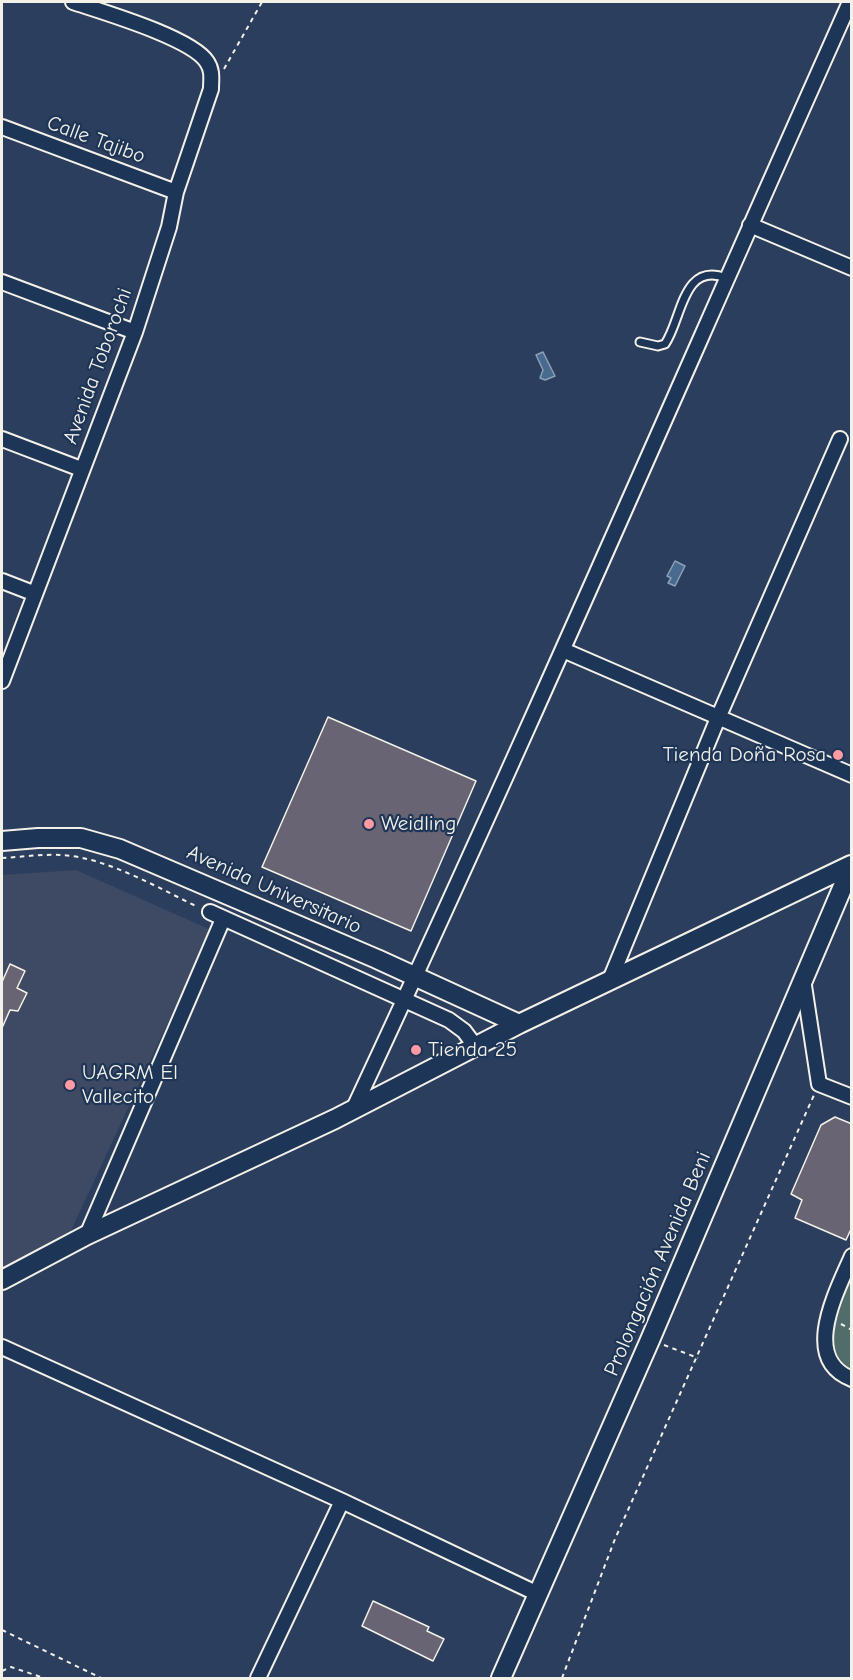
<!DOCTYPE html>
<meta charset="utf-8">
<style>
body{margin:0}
#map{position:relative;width:853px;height:1680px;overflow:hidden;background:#2c3e5d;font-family:"Comic Neue",sans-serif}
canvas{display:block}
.frame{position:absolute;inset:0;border:3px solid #f4f1e8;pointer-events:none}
</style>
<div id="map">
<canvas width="853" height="1680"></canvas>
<div class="frame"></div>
</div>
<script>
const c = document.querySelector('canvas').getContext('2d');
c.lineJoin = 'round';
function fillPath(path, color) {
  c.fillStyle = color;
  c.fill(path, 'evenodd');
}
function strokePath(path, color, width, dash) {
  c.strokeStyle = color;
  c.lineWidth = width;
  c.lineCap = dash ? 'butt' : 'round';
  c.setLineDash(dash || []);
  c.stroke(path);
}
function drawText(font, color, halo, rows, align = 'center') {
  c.font = font + ' "Comic Neue",sans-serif';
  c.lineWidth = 4.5;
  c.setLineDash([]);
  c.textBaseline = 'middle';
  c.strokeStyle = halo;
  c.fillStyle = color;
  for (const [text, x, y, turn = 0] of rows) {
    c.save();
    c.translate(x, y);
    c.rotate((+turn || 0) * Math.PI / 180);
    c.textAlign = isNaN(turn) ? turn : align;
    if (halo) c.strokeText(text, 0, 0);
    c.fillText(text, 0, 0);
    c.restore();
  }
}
const built = new Path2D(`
 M76,870L211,930L67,1239L2,1268V875Z`);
const green = new Path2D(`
 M851,1281V1372L837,1363L830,1340L849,1282Z`);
const water = new Path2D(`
 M543,352L555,376L545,380L540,378L543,370L536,355Z
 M675,561L685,566L675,586L668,583L671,578L667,576Z`);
const building = new Path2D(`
 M328,717L476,781L411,931L262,867Z
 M10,964L25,971L17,988L27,993L18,1011L10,1010L2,1028V982Z
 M835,1117L852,1124V1227L846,1240L795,1218L802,1200L791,1194L821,1125Z
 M373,1601L429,1627L427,1631L444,1639L433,1661L362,1626Z`);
const path = new Path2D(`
 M224,69L262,2
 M2,858C21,857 42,854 61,855C106,857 158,888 198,907
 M841,1324L852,1330
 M664,1345L698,1358
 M2,1630L101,1678
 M2,1671L11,1667L44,1678
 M562,1678L615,1539L814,1095`);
const lane = new Path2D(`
 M640,342L658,346L665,344C682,320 682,261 726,278`);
const street = new Path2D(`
 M2,127L176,192
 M750,225L852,268
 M2,282L135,332
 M2,439L81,469
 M2,581L33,593
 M563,650L852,775
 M2,681L135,332L169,227L176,192L211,89C211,79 213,71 207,62C192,38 103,12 73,2
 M210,912L449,1020L464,1031L476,1047
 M803,979L819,1084L852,1097
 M610,980L718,718L840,439
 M354,1108C525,742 685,371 850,2
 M87,1235L223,919
 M852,1256C837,1291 800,1359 852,1379
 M2,1347L342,1501L538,1594
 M258,1678L342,1501`);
const secondary = new Path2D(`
 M2,841L38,838H81L120,849L377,959L519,1024
 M2,1280L87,1235L335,1119L519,1024L851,865
 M501,1678L650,1340L852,865`);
const markers = [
 [838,755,6,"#ff9aa2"],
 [369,824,6,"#ff9aa2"],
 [416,1050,6,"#ff9aa2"],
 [70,1085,6,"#ff9aa2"]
];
const streetNames = [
 ["Calle Tajibo",96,140,20],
 ["Avenida Toborochi",98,366,-70],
 ["Avenida Universitario",274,890,24],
 ["Prolongación Avenida Beni",658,1264,-67]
];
const poiNames = [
 ["Tienda Doña Rosa",826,755,"right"],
 ["Weidling",381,824],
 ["Tienda 25",428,1050],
 ["UAGRM El",82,1073],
 ["Vallecito",82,1097]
];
fillPath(built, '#3e4964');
fillPath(green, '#506d6b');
fillPath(water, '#486a8f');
strokePath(water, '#8da0b3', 1.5);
fillPath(building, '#686473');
strokePath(building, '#f4f1e8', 1.5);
strokePath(lane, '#f4f1e8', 11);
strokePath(street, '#f4f1e8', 18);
strokePath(secondary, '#f4f1e8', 22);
strokePath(path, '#f4f1e8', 2, [4.5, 4.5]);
strokePath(lane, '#1d3557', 7);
strokePath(street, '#1d3557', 14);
strokePath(secondary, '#1d3557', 18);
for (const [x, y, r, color] of markers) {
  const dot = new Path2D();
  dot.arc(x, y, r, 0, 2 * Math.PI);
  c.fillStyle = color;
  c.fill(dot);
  strokePath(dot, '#1d3557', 2);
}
drawText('21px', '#f4f1e8', '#1d3557', streetNames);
drawText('21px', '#f4f1e8', '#1d3557', poiNames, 'left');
</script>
